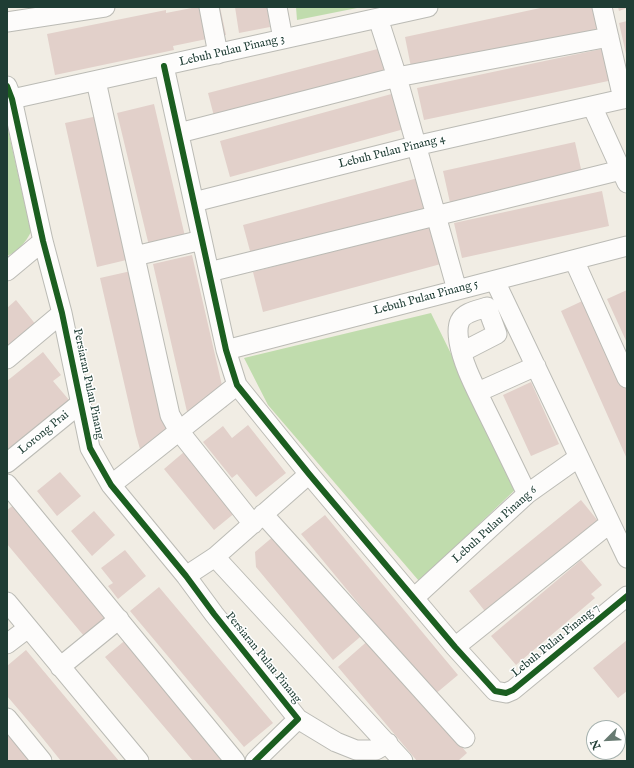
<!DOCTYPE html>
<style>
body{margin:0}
#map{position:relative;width:634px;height:768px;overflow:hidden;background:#f1ede4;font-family:"IM FELL English",serif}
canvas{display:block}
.frame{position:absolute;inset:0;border:8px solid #1f3d34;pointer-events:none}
.north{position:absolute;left:586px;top:720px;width:40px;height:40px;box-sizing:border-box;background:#fff;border:1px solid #a5b1ae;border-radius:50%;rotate:246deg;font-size:11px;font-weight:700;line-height:16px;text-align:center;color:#1f3d34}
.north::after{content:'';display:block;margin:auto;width:14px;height:18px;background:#687b72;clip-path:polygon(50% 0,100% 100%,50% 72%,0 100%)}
</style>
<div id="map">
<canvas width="634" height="768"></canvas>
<div class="frame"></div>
<div class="north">N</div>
</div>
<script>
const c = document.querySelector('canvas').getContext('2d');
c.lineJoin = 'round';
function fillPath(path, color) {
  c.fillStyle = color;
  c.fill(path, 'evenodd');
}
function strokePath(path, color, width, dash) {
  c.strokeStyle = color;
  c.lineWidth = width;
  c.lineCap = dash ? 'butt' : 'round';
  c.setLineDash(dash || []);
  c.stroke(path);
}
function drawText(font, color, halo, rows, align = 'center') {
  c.font = font + ' "IM FELL English",serif';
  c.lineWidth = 3;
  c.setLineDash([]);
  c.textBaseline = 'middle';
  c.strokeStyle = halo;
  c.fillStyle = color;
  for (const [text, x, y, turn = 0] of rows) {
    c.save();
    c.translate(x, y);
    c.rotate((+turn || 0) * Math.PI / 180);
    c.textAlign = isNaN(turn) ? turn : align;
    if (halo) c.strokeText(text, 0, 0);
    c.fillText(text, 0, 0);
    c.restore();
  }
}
const green = new Path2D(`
 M296,7H362L297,20Z
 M7,125L31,232C25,243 19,251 7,256Z
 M431,313L517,488L419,581L268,405L244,358Z`);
const building = new Path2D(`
 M197,7H220L226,35L173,46L174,50L55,75L47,34L166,10V13Z
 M235,7H267L270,27L239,33Z
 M545,7H596L601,32L412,72L405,37Z
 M618,7H627V8L619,11Z
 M627,21V54H626L619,23Z
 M393,45L401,77L216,124L208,93Z
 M606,48L613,80L424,120L417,88Z
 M406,90L415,126L230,177L220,141Z
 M154,104L187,245L151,254L117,113Z
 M107,114L139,257L97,267L65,123Z
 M575,142L583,178L451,207L443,171Z
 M429,175L439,213L253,262L243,225Z
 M602,191L609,226L462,258L454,223Z
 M441,222L452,261L263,312L253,272Z
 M192,255L227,407L188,416L153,264Z
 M140,269L177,425L149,465L140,449L136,435L100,278Z
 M627,290V343L607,299Z
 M593,296L627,371V459L561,311Z
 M16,300L45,336L7,368V308Z
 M43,352L61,375L53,381L69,400L7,450V381Z
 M531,382L559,444L531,456L503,395Z
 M248,425L286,473L256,497L237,474L232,478L203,442L223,426L232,438Z
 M191,446L242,507L214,530L164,469Z
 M60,472L81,496L57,516L37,491Z
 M581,500L607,532L495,624L469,591Z
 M15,504L118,628L94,648L7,544V510Z
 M94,511L115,535L92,556L71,531Z
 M325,515L458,675L434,695L301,534Z
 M281,530L366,632L333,660L256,567L255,552Z
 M125,550L146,576L118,599L108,586L113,583L101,568Z
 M581,560L602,585L591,594L595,598L516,665L491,636Z
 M159,587L273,723L244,747L130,611Z
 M134,633L226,761H193L105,657Z
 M371,638L467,753L458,761H417L338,667Z
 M627,640V691L618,698L593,668Z
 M26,650L87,723L119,761H61L36,730L7,696V666Z
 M7,715L45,761H7Z`);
const minor = new Path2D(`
 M209,7L218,54
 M277,7L283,39
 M602,7L623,99
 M378,18L397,77L457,290
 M7,22L105,7
 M164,66L226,350L237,385L309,474L455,647L495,691L506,693L513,690L627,596
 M96,81L170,415L179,431L253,524
 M7,86L12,99L43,241L62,313L90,448L111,485L186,576L214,614L298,719L336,742L356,750H376L388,743
 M12,99L428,7
 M592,106L627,183
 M179,133L397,77L609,37
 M194,202L415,146L627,98
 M135,256L202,240
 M574,260L627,378
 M7,271L43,241
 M209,272L621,170
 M495,281L627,558
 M226,350L627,246
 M462,352L497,334L487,307C479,310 464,312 460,321C457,327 458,336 459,342C463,365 475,387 485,408C499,436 513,465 527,494
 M7,359L62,313
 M478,392L536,366
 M7,463L82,402
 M7,484L235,761
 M111,485L237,385
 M263,514L465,738
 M215,557L403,761
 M186,576L215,557L309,474
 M414,598L527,494L579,457
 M7,602L139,761
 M7,644L28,628
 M455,647L610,523
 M60,667L119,619
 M7,718L42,761
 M255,761L298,719`);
const cycleway = new Path2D(`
 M164,66L226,350L237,385L309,474L455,647L495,691L506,693L513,690L627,596
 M7,86L12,99L43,241L62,313L90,448L111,485L186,576L214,614L298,719L255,761`);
const streetNames = [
 ["Lebuh Pulau Pinang 3",232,51,-13],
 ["Lebuh Pulau Pinang 4",392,152,-14],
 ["Lebuh Pulau Pinang 5",426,298,-15],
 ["Persiaran Pulau Pinang",88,384,78],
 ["Lorong Prai",44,433,-39],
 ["Lebuh Pulau Pinang 6",495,525,-42],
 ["Lebuh Pulau Pinang 7",556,641,-39],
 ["Persiaran Pulau Pinang",263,658,51]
];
fillPath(green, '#c0dcad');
fillPath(building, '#e2d0ca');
strokePath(minor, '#bbbbb5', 21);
strokePath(minor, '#fdfcfb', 19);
strokePath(cycleway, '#1b5e20', 6);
drawText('12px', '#1f3d34', '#fff', streetNames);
</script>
